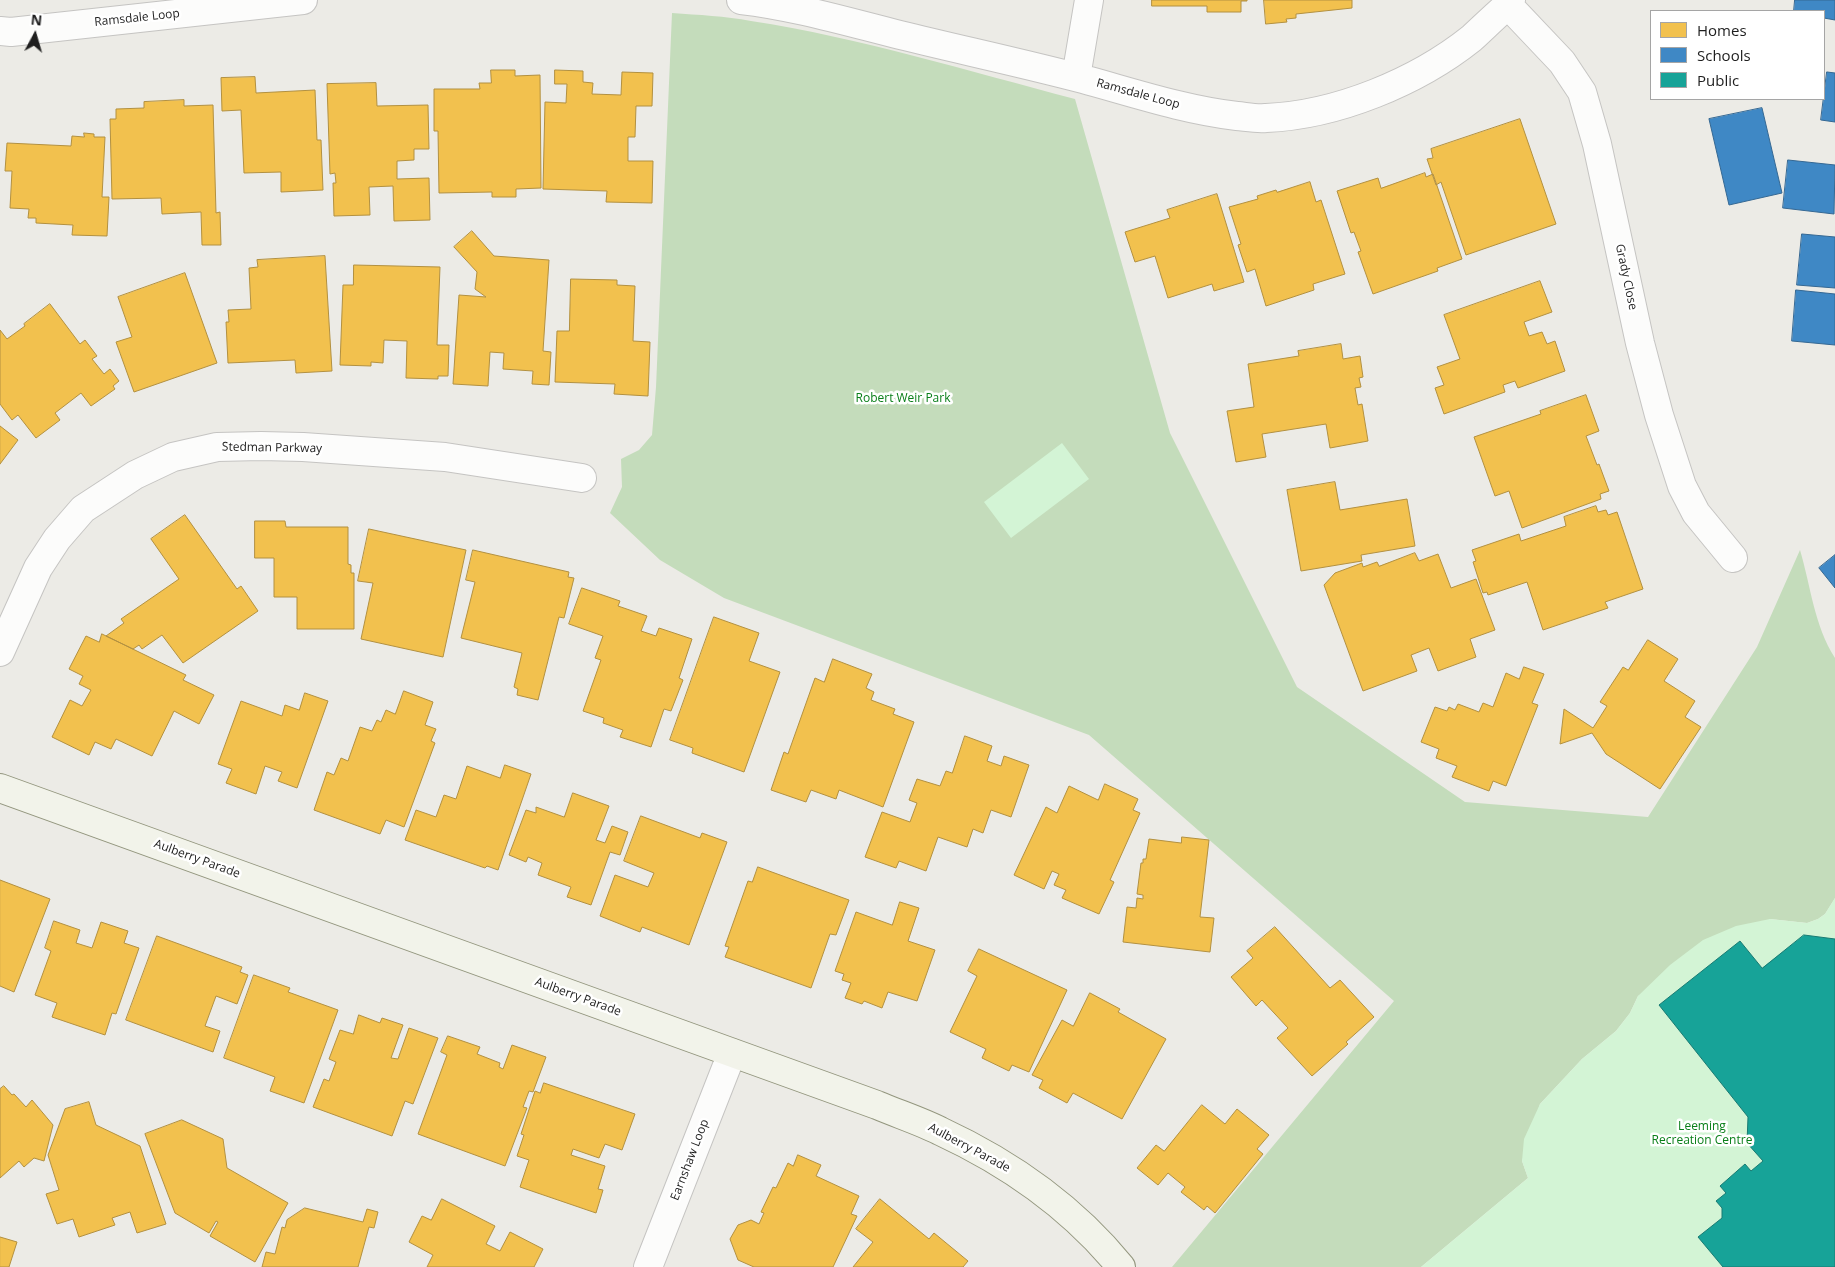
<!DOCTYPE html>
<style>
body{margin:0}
#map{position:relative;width:1835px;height:1267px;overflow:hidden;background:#ecebe6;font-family:"Open Sans",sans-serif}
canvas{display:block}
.legend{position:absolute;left:1650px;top:10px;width:175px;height:90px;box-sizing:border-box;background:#fff;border:1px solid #a5a5a5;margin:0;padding:6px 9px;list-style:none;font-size:15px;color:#1e1e1e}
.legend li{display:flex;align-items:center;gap:10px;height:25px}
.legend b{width:25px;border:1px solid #a5a5a5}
.north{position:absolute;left:10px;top:10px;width:50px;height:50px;-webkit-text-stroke:4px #fff;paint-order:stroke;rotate:6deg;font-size:14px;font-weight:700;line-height:20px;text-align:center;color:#1e1e1e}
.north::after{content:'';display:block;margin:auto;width:18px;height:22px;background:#1e1e1e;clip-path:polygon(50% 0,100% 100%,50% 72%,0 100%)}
</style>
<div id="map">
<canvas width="1835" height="1267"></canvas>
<ul class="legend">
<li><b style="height:14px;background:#f2c14e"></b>Homes</li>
<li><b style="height:14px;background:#3f88c5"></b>Schools</li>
<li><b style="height:14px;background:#17a398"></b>Public</li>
</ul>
<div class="north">N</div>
</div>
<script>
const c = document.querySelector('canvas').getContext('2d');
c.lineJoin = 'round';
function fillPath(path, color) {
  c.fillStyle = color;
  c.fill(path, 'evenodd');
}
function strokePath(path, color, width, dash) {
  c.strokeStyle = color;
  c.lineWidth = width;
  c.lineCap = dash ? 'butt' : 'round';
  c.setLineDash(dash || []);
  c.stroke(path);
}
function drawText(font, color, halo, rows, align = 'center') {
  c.font = font + ' "Open Sans",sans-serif';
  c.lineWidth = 5;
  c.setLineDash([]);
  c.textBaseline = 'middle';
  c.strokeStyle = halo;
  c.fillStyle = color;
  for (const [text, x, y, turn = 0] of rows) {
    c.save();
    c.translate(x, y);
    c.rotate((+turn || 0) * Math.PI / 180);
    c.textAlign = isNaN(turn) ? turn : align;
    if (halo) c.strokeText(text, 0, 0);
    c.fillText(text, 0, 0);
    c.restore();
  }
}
const forest = new Path2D(`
 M672,13C699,15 725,16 751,21C861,38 968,71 1075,99L1170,433L1297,687L1465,802L1648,817L1757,647L1800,550C1811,587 1814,625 1835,658V898L1825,914L1818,919L1807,923L1770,919L1638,996L1630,1013L1616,1031L1582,1059L1540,1104L1522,1161L1528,1178L1421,1267H1172L1394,1001L1089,735L724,598L660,560L610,513L622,487L621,459L639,450L652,435L656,387Z`);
const park = new Path2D(`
 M1062,443L1089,479L1011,538L984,502Z
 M1835,898V1267H1421L1528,1178L1522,1161L1524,1139L1540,1104L1582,1059L1616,1031L1630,1013L1638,996L1670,965L1703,940L1736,926L1770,919L1807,923L1818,919L1825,914Z`);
const homes = new Path2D(`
 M1152,0H1247V1H1241V12H1207V6H1152Z
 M1264,0H1352V8L1296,14V18L1286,19L1287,22L1266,24Z
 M491,70H515V76L540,75L541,188L516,189V197H492V192L439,193L438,131H434V89H480L479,83H491Z
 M555,70L583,71V82L593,83L592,94L621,95L622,72L653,73L652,106H636L635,137H628V161H653L652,203L606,202L607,191L543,189L545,102L566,103L567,84H555Z
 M255,77L256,93L315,90L317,140H321L323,190L281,192V172L244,173L241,110L222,111L221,78Z
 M376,83L377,106L428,105L429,149H414V160L397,161V179L429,178L430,220L394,221L393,186L369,187L370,215L334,216L333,183H336L335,173L330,174L327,84Z
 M184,100V106L213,105L216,213L220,212L221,245H202L201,212L162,214L161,198L112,199L110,119H116V109L144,108V102Z
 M1520,119L1556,224L1466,255L1441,182L1436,185L1427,159L1433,158L1431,149Z
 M84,133L94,134V137H105L102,197H109L107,236L72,235L73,225L36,223V218H28L29,209L10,208L12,171H5L7,143L71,146L72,136L84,137Z
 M1425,173L1426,177L1433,174L1462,259L1437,268L1438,271L1373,294L1358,252L1361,251L1354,232L1351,233L1337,191L1378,178L1381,188Z
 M1310,182L1316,202L1321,200L1345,274L1313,284L1314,290L1266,306L1255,269L1247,272L1238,245L1241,244L1229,207L1258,199L1257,196L1276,190L1277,192Z
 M1217,194L1244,282L1214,291L1212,284L1168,298L1155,256L1135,262L1125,232L1170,218L1167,210Z
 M472,231L494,256L549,260L543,351L551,352L549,385L532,384L533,371L503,369L504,353L490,352L488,386L453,384L459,295L486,297L475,289L477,272L454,247Z
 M325,256L332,371L296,373L295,360L228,363L226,322H229L228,310L251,309L249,268L258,267L257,260Z
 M354,265L440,267L437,345H449L448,376H438V379L406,378L407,341L384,340L383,363L371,362V366L340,365L343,285H353Z
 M185,273L217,363L134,392L116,342L132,337L118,297Z
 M571,279L617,280V285L635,286L633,341L650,342L648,396L614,394L615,384L555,382L557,331H569Z
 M1540,281L1552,312L1524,322L1529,336L1542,332L1547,344L1555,341L1565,371L1518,388L1515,381L1503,385L1505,392L1444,414L1435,388L1444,385L1437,367L1460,359L1444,315Z
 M50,304L80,344L85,340L97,356L92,359L104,374L110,369L119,381L113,386L115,389L91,406L81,393L55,413L60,420L36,438L18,415L12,420L0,404V330L7,339L25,326L24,324Z
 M1341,344L1343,359L1360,356L1363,377L1359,378L1361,387L1355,388L1358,405L1362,404L1368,441L1330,448L1326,424L1262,434L1266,457L1236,462L1227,411L1254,407L1248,364L1299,356L1298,351Z
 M1586,395L1599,431L1586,436L1597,465L1599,464L1609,491L1600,494L1601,499L1522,528L1509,491L1495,496L1474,437L1541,414L1540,411Z
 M0,426L18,440L0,464Z
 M1335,482L1340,510L1407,499L1415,546L1361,555L1362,561L1301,571L1287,490Z
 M1596,506L1598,512L1606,510L1608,515L1617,512L1643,589L1605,602L1608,608L1543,630L1527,582L1488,595L1487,592L1483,593L1473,562L1476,561L1472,550L1519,534L1521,541L1566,526L1564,517Z
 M185,515L237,589L241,586L258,611L183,663L162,635L142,649L139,645L133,649L106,636L124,623L121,619L179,579L151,539Z
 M255,521H285L286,527H348V564L351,565V573H354V629H297V597H274V558H255Z
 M369,529L466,550L443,657L361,639L373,583L358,581Z
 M473,550L569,572L568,577L574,578L564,618L559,617L538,700L517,695L518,689L514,687L522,653L461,638L475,582L466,580Z
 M1415,553L1419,561L1438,554L1451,588L1476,579L1495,630L1470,639L1476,657L1438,671L1429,648L1411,655L1417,671L1363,691L1324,585L1335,573L1362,563L1363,567L1377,562L1379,566Z
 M582,588L620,601L618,606L647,616L641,631L656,636L659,628L692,639L679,678L683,680L671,711L664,709L651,747L620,737L623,730L603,723L604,718L583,711L601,660L595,658L603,636L569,624Z
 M714,617L759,633L749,661L780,672L744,772L692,753L693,748L670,740Z
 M102,634L186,675L183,680L214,695L199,724L174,711L152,756L116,739L111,749L95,742L89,755L52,737L70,700L82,706L91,690L79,684L83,676L69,669L86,636L99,642Z
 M1648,640L1678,659L1664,681L1695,701L1685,717L1701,727L1660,789L1606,754L1592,733L1560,744L1564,709L1593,728L1607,706L1600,702L1623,667L1628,670Z
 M833,659L872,674L866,688L874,692L871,700L895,709L893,714L914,722L883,807L839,790L836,799L811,790L806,802L771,790L784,752L788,754L815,678L824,682Z
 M1524,667L1544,674L1532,703L1538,705L1506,786L1493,781L1489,791L1452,777L1457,766L1436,758L1439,749L1421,742L1435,707L1447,711L1449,707L1455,710L1458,704L1479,712L1483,703L1493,707L1506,673L1519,679Z
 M404,691L433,702L425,725L436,729L431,741L435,743L404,827L386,820L380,834L314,810L327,772L334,775L341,758L348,761L360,727L372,731L377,720L381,722L386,710L395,714Z
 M305,693L328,701L297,788L278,781L282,772L265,766L256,794L226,783L232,769L218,764L241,701L282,716L285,705L299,710Z
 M965,736L992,746L987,761L1001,766L1004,756L1029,765L1011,817L991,810L983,833L973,829L967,847L938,837L926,871L899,861L896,868L865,857L882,812L910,822L917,803L909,800L917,779L940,786L946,771L952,773Z
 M505,765L531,774L498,870L487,866L485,868L405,840L416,810L436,817L444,795L456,799L467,766L500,778Z
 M1105,784L1138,799L1133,810L1140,813L1110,880L1114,882L1099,914L1062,898L1066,890L1054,885L1059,874L1052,871L1044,889L1014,875L1046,807L1057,813L1069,786L1098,800Z
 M573,793L609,806L596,840L605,843L612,826L628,832L620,855L610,852L591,905L567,897L571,887L538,875L542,863L528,857L526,862L509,855L526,810L536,813V807L564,817Z
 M641,816L700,838L702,833L727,842L689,945L642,927L640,932L600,916L615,875L648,887L654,873L624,861Z
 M1182,837L1209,840L1200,917L1214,918L1210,952L1123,942L1127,907L1136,908L1137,898L1143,899V895L1137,894L1141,863H1143V859H1146L1149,839L1181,843Z
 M758,867L849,900L836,935L830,934L811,988L725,957L729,947L725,946L748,881L752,882Z
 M0,880L50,899L14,992L0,986Z
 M900,902L919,908L908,941L935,950L917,1001L888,992L882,1008L864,1001L862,1004L845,998L851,983L842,980L844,974L835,971L856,912L892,925Z
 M54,921L80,930L76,943L92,948L101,922L128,931L124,943L139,948L116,1014L112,1013L105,1035L52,1017L57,1003L35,995L51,951L45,948Z
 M1275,927L1330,988L1340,980L1374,1017L1346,1042L1348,1044L1312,1076L1277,1038L1288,1028L1262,1000L1256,1006L1231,977L1253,958L1247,951Z
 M157,936L242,967L240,972L248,975L237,1004L216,996L205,1026L220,1031L213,1052L126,1020Z
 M979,949L1067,990L1029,1072L1012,1065L1009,1071L982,1058L986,1049L950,1032L977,976L968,971Z
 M254,975L290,988L288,992L338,1010L304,1103L270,1091L275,1077L224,1058Z
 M1090,993L1120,1009L1118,1012L1166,1039L1122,1119L1073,1093L1067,1103L1039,1088L1043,1080L1032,1075L1062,1020L1073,1026Z
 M359,1015L380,1023L382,1018L403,1025L391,1058L398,1059L409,1028L438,1038L413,1104L405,1101L392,1136L313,1107L324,1079L329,1081L336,1062L329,1059L340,1030L353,1034Z
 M448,1036L480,1047L477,1054L500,1063L499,1067L503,1069L512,1045L546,1057L533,1092L529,1091L523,1107L527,1108L505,1166L418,1134L447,1055L441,1052Z
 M544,1083L635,1114L622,1150L605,1144L599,1158L573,1149L571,1155L605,1166L598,1189L603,1190L596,1213L520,1187L529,1160L517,1156L524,1135L521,1134L535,1091L540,1093Z
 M4,1086L12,1095L14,1094L26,1107L32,1100L53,1125L44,1161L34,1158L24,1167L19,1161L0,1178V1089Z
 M89,1102L96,1125L140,1146L166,1224L137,1233L130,1212L112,1218L115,1225L79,1237L73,1219L57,1224L46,1194L59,1190L48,1155L65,1109Z
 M1202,1105L1225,1124L1237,1109L1269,1135L1257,1149L1263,1154L1215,1213L1207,1206L1204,1210L1181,1192L1185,1187L1168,1173L1158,1185L1137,1168L1156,1145L1164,1151Z
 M182,1120L223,1139L227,1168L288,1203L255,1262L210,1236L218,1222L216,1221L209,1233L175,1213L145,1134Z
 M798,1155L821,1165L816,1176L859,1196L851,1214L857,1216L833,1267H754L738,1260L730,1239L738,1225L751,1220L759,1224L764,1213L761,1212L773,1187L776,1188L788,1163L793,1166Z
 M442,1199L495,1226L486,1244L500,1251L510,1232L543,1249L534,1267H427L433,1255L409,1242L422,1216L431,1220Z
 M880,1199L929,1239L934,1233L968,1261L963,1267H853L873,1242L856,1229Z
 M305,1208L363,1222L367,1209L378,1212L374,1228L369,1227L358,1267H262L266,1252L275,1254L282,1227L285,1228L287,1220Z
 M0,1237L17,1242L9,1267H0Z`);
const schools = new Path2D(`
 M1795,0H1835V20L1824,18V11H1794Z
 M1827,72L1835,73V122L1821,120Z
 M1762,108L1782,193L1729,205L1709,119Z
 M1788,160L1835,165L1834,214L1783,208Z
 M1802,234L1835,237V288L1797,285Z
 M1796,290L1835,294V345L1792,341Z
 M1835,555V588L1819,568Z`);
const public = new Path2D(`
 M1804,935L1835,939V1267H1723L1698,1237L1722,1218V1208L1716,1201L1726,1193L1720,1186L1745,1164L1751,1171L1763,1161L1747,1143L1748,1117L1659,1005L1740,941L1762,968Z`);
const minor = new Path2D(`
 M741,0C794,6 848,22 900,35C961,50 1022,63 1083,79C1134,93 1185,110 1237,116C1247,117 1257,119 1266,118C1337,115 1417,82 1472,38C1484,27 1496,15 1508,5L1511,0
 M1508,5L1562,62L1582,92L1597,144L1640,343L1659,415L1682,486L1696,513L1733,558
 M0,31L11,32L303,0
 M1076,77L1089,0
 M0,652L38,568L57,539L83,509L135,475L173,457L217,447L261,446L303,447L445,457L582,478
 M648,1267L732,1053`);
const secondary = new Path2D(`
 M0,788L877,1105C898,1114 920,1121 940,1131C1009,1163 1073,1208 1121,1267`);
const streetNames = [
 ["Ramsdale Loop",137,18,-6],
 ["Ramsdale Loop",1138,94,15],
 ["Grady Close",1626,277,78],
 ["Stedman Parkway",272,448,1],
 ["Aulberry Parade",197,859,20],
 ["Aulberry Parade",578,997,20],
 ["Aulberry Parade",969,1148,28],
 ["Earnshaw Loop",690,1160,-69]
];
const parkNames = [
 ["Robert Weir Park",903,399],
 ["Leeming",1702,1127],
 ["Recreation Centre",1702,1141]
];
fillPath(forest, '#c4dcbb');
fillPath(park, '#d3f4d5');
fillPath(homes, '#f2c14e');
strokePath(homes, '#b29040', 1);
fillPath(schools, '#3f88c5');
strokePath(schools, '#356893', 1);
fillPath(public, '#17a398');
strokePath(public, '#197b73', 1);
strokePath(minor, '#c5c4c2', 30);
strokePath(secondary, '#93967e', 30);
strokePath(minor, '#fcfcfb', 28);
strokePath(secondary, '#f2f3ea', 28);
drawText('12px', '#1e1e1e', '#fff', streetNames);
drawText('12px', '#097f19', '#fff', parkNames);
</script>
